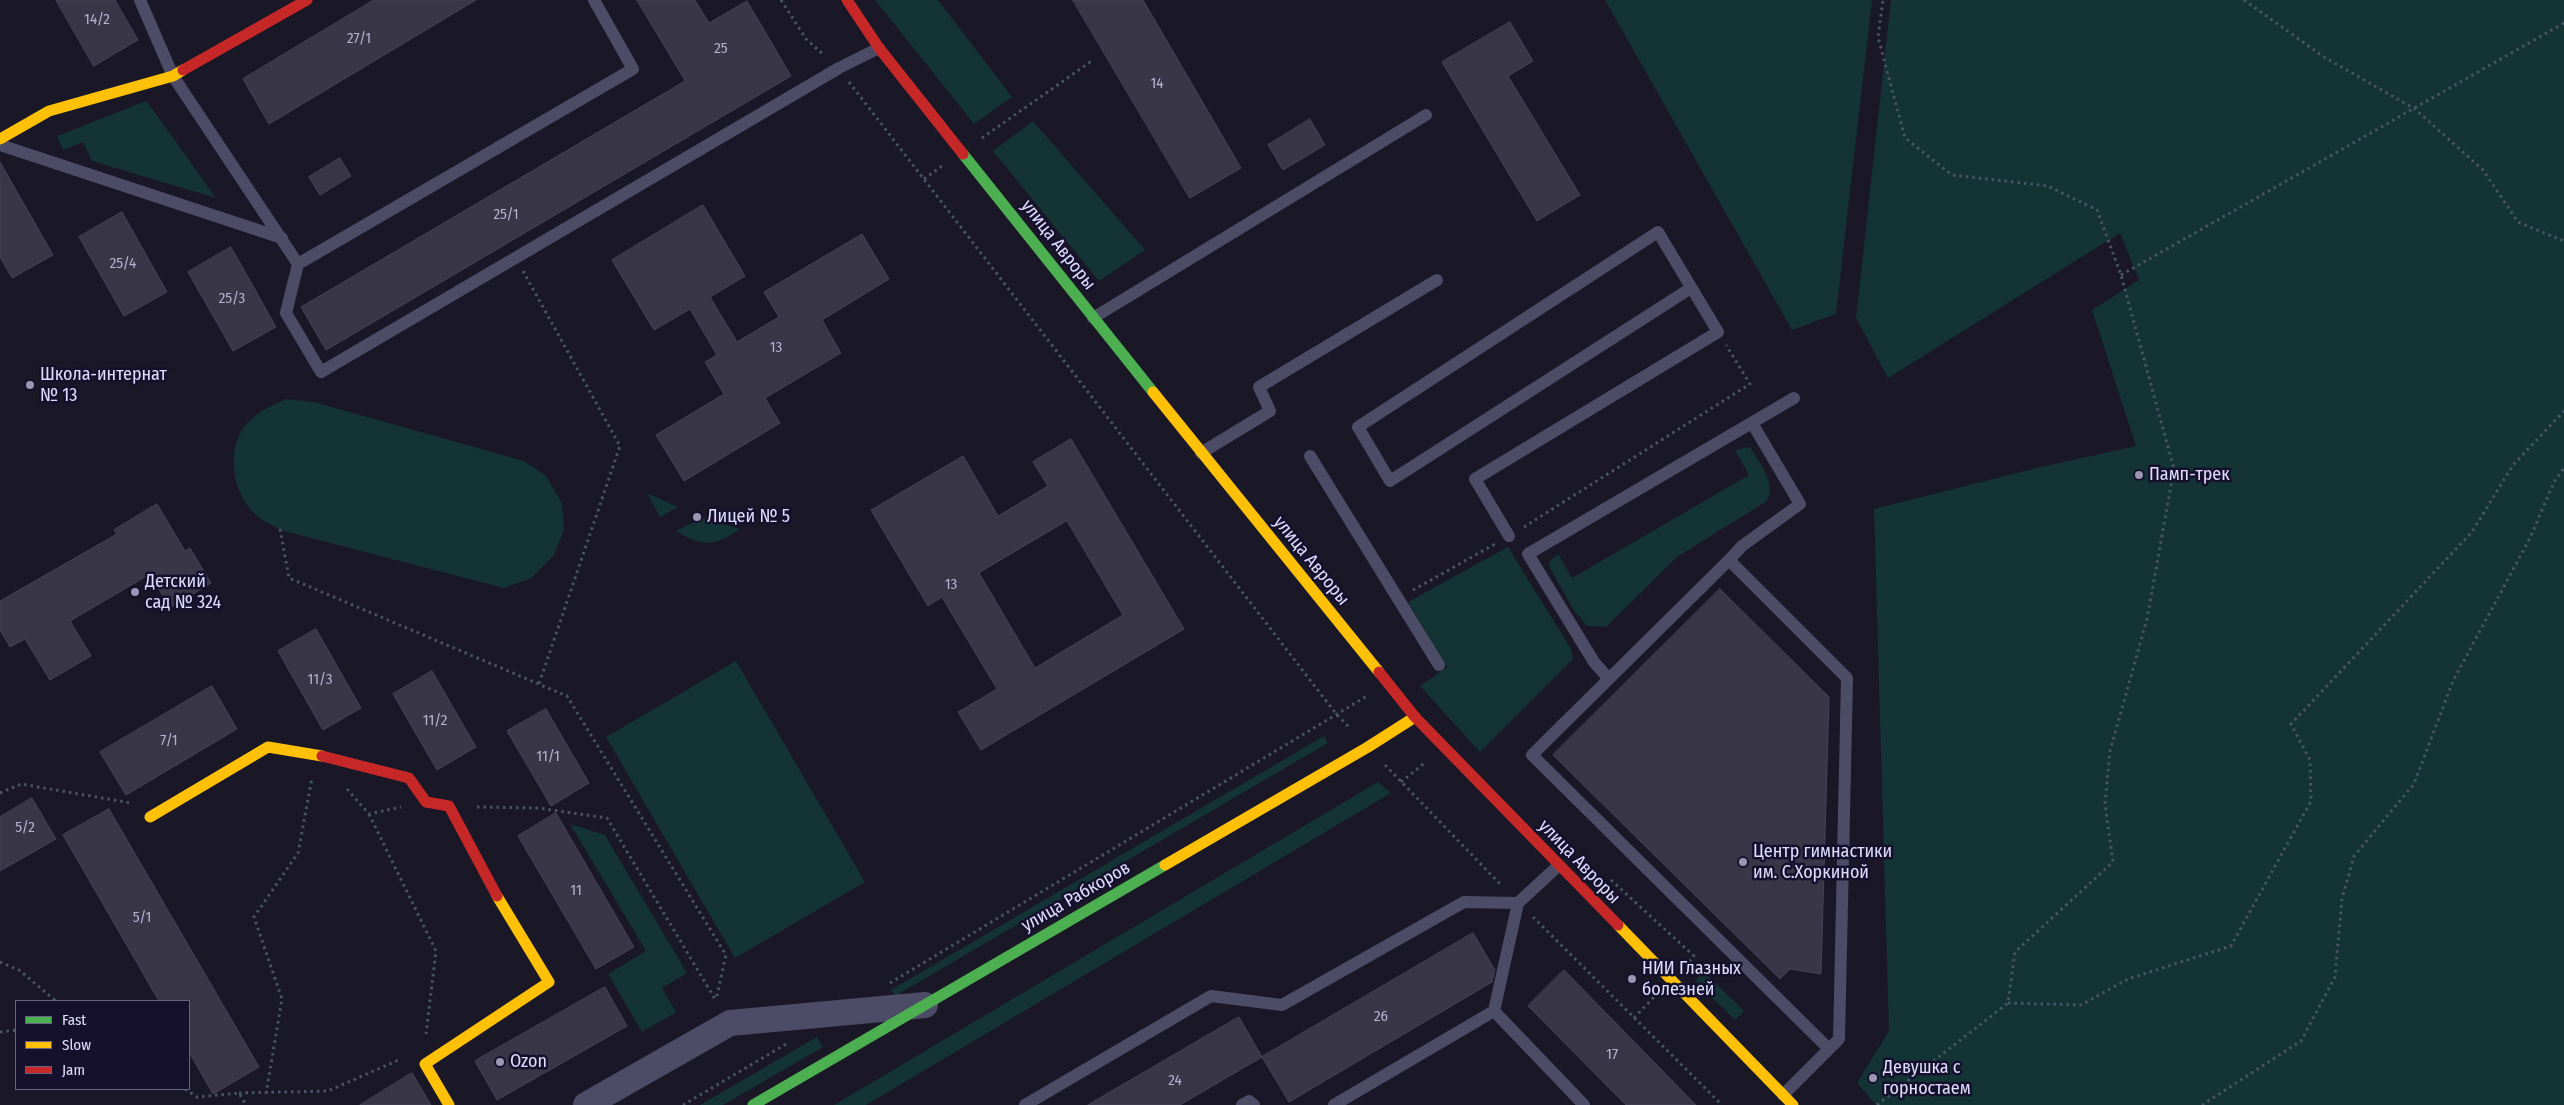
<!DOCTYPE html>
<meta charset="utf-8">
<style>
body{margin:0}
#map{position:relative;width:2564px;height:1105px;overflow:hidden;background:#1a1727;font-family:"Fira Sans Condensed",sans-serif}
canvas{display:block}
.legend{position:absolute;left:15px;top:1000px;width:175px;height:90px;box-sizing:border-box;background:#15112d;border:1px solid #666281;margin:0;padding:6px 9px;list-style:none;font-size:15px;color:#e0dcff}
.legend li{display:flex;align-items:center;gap:10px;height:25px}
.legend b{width:25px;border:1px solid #666281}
</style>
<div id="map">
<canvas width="2564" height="1105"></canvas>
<ul class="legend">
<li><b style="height:6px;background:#4caf50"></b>Fast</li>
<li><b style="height:6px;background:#ffc107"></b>Slow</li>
<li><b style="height:6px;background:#c62828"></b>Jam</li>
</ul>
</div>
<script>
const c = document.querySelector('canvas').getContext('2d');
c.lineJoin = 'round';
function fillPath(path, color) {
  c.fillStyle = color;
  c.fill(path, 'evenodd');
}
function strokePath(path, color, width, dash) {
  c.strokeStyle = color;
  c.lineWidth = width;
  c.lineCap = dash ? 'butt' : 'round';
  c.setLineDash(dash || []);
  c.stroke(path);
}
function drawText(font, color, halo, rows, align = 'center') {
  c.font = font + ' "Fira Sans Condensed",sans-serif';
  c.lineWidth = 5;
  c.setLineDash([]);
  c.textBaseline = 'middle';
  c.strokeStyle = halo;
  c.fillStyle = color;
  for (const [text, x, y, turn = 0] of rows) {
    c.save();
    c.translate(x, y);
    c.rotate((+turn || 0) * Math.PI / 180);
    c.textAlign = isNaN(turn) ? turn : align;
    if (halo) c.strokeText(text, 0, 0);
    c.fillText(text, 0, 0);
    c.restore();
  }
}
const green = new Path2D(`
 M875,0H938L1012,97L974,124Z
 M1605,0H1872L1836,314L1792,330Z
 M1891,0H2564V1105H1876L1857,1083L1889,1031L1874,509L2037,468L2136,446L2092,310L2139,280L2120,233L1888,378L1856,318Z
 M146,101L156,114L216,198L92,161L83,142L63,150L57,136Z
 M1033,121L1145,250L1099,281L993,151Z
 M286,399L314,402L524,461L546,476L562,503L564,530L554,555L530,579L504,588L284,531C275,527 264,522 257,516C234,495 226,458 242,430C252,414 270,406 286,399Z
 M1750,447C1760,464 1776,482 1767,501L1677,557L1606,627L1587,626L1573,609L1549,566L1551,560L1558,554L1572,578L1749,475L1735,450Z
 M647,493L678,507L660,517Z
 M703,518L740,529C715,547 701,547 676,531Z
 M1508,547L1571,649L1573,659L1480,752L1420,686L1447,667L1408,602Z
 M736,661L865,882L735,958L606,737Z
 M1324,736L1328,743L895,996L891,990Z
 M1378,782L1391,793L866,1105H834Z
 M570,824L605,835L687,973L662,988L676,1012L642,1032L608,974L646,951Z
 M1704,972L1744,1011L1735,1020L1695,981Z
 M817,1037L823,1047L723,1105H700Z`);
const building = new Path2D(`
 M56,0H115L138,40L94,66Z
 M374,0H476L269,124L243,79Z
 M637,0H695L709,23L747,1L791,76L326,350L301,307L685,81Z
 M1073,0H1143L1241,168L1190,198Z
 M1510,22L1533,61L1508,76L1580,195L1537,221L1442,62Z
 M1310,119L1325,145L1283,170L1268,145Z
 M340,158L351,176L320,195L309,177Z
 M0,162L53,255L12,278L0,257Z
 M703,205L745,276L710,297L737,342L779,317L764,292L862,234L889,279L822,320L841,353L765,398L780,423L684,481L656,435L724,394L705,362L717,355L690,309L654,330L612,260Z
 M122,212L167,292L124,316L79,237Z
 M231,247L276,327L233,351L188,272Z
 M1071,439L1184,629L981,750L958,712L997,689L942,597L928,606L871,510L963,456L998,516L1048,486L1033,462ZM1067,521L1123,615L1035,668L979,573Z
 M157,504L185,551L190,548L211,583L170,608L150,574L70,621L91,656L50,680L25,639L10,647L0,630V601L117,534L114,530Z
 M1720,589L1829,697L1821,974L1790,969L1780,979L1553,755Z
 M316,629L361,708L323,730L278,651Z
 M432,671L476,747L437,770L393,694Z
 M212,686L237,729L126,795L100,752Z
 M546,709L589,783L551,806L507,731Z
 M32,798L56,839L0,871V817Z
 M109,809L259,1067L213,1094L189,1052V1001H159L63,835Z
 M556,813L634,947L596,969L518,836Z
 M1473,933L1495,970L1492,982L1289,1102L1262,1057Z
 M1564,970L1696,1105H1626L1528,1006Z
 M605,987L627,1026L497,1100L475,1061Z
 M1239,1017L1262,1057L1180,1105H1088Z
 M412,1073L431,1105H360Z`);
const path = new Path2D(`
 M781,0L806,39L825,56
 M2244,0L2324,57L2415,109L2483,170L2518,222L2564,241
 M849,82L1337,715L1351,729
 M982,138L1093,60
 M924,179L942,166
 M523,271L620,446L539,684
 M2121,275L2564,23
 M1524,527L1750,384L1726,345
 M280,529L289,578L567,696L726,955L716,1000
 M1413,590L1495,544
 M1385,765L1502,886
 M1401,782L1426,762
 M347,789L369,814L401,807
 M0,793L21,784L131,803
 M477,807L538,808L607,818L715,999
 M369,814L436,951L426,1034
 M1611,880L1694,956L1689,962
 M1533,917L1722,1105
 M0,962L19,970L56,1001
 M890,983L1367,696
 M2008,1003L2081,1005L2128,979L2231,946L2311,801L2310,760L2291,724L2472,532L2513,465L2564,411
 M1634,1018L1654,997
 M0,1032L16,1030
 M185,1089L197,1097L239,1093L246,1105
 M239,1093L328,1091L401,1059
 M266,1094L282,999L254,917L298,853L312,778
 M683,1105L788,1043
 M1877,1105L2008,1003L2015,952L2113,862L2105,804L2110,751L2147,619L2174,469L2121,275L2097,210L2048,186L1952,175L1905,138L1878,37L1883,0
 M2202,1105L2301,1041L2335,977L2342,899L2354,856L2414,784L2453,681L2530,538L2554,482L2564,468`);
const lane = new Path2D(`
 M140,0L173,76L298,264L286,313L321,372L839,68L879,48
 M0,145L282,238
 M298,264L633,69L594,0
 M1093,318L1426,115
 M1201,453L1270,411L1259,387L1437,280
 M1310,456L1439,665
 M1509,536L1475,479L1718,332L1658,232L1358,427L1390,481L1691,288
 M1729,560L1742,546L1800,504L1752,423
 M1609,679L1594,662L1528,554L1794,398
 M1494,1011L1584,1105
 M1783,1095L1839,1039L1847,678L1729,560L1532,755L1829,1049
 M1025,1105L1211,996L1282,1005L1464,902L1518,903
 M1242,1105L1249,1101L1254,1105
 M1334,1105L1494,1011L1518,903L1558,866`);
const street = new Path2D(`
 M586,1105L730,1023L925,1005`);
const fast = new Path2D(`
 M963,154L1153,392
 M753,1105L1165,865`);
const slow = new Path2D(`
 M0,139L49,111L173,76L183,70
 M1153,392L1379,672
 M150,817L268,747L322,756
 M1165,865L1368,747L1415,717
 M1618,925L1793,1105
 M449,1105L425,1064L549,982L497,896`);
const jam = new Path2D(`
 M847,0L879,48L963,154
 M183,70L307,0
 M1379,672L1415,717L1618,925
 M322,756L409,778L426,802L449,806L497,896`);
const markers = [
 [30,385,5,"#9b97b3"],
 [2139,475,5,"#9b97b3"],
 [697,517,5,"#9b97b3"],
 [135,592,5,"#9b97b3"],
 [1743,862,5,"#9b97b3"],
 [1632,979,5,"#9b97b3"],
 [500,1062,5,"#9b97b3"],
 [1873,1078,5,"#9b97b3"]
];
const numberNames = [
 ["14/2",97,20],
 ["27/1",359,39],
 ["25",721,49],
 ["14",1157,84],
 ["25/1",506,215],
 ["25/4",123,264],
 ["25/3",232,299],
 ["13",776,348],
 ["13",951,585],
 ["11/3",320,680],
 ["11/2",435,721],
 ["7/1",169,741],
 ["11/1",548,757],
 ["5/2",25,828],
 ["11",576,891],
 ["5/1",142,918],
 ["26",1381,1017],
 ["17",1612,1055],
 ["24",1175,1081]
];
const streetNames = [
 ["улица Авроры",1058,245,52],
 ["улица Авроры",1311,561,51],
 ["улица Авроры",1579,862,46],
 ["улица Рабкоров",1076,897,-30]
];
const poiNames = [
 ["Школа-интернат",40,375],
 ["№ 13",40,396],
 ["Памп-трек",2149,475],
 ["Лицей № 5",707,517],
 ["Детский",145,582],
 ["сад № 324",145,603],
 ["Центр гимнастики",1753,852],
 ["им. С.Хоркиной",1753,873],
 ["НИИ Глазных",1642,969],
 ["болезней",1642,990],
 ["Ozon",510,1062],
 ["Девушка с",1883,1068],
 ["горностаем",1883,1089]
];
fillPath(green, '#143334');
fillPath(building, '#393648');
strokePath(building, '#474259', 1);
strokePath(path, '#485565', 3, [2.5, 4]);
strokePath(lane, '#4d4c67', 12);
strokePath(street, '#4d4c67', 26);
strokePath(fast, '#4caf50', 11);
strokePath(slow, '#ffc107', 11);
strokePath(jam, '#c62828', 11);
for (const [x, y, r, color] of markers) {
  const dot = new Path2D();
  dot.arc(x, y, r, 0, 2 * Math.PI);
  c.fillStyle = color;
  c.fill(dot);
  strokePath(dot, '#15112d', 2);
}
drawText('15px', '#b6b2d1', null, numberNames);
drawText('18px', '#e0dcff', '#15112d', streetNames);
drawText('18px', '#e0dcff', '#15112d', poiNames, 'left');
</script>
